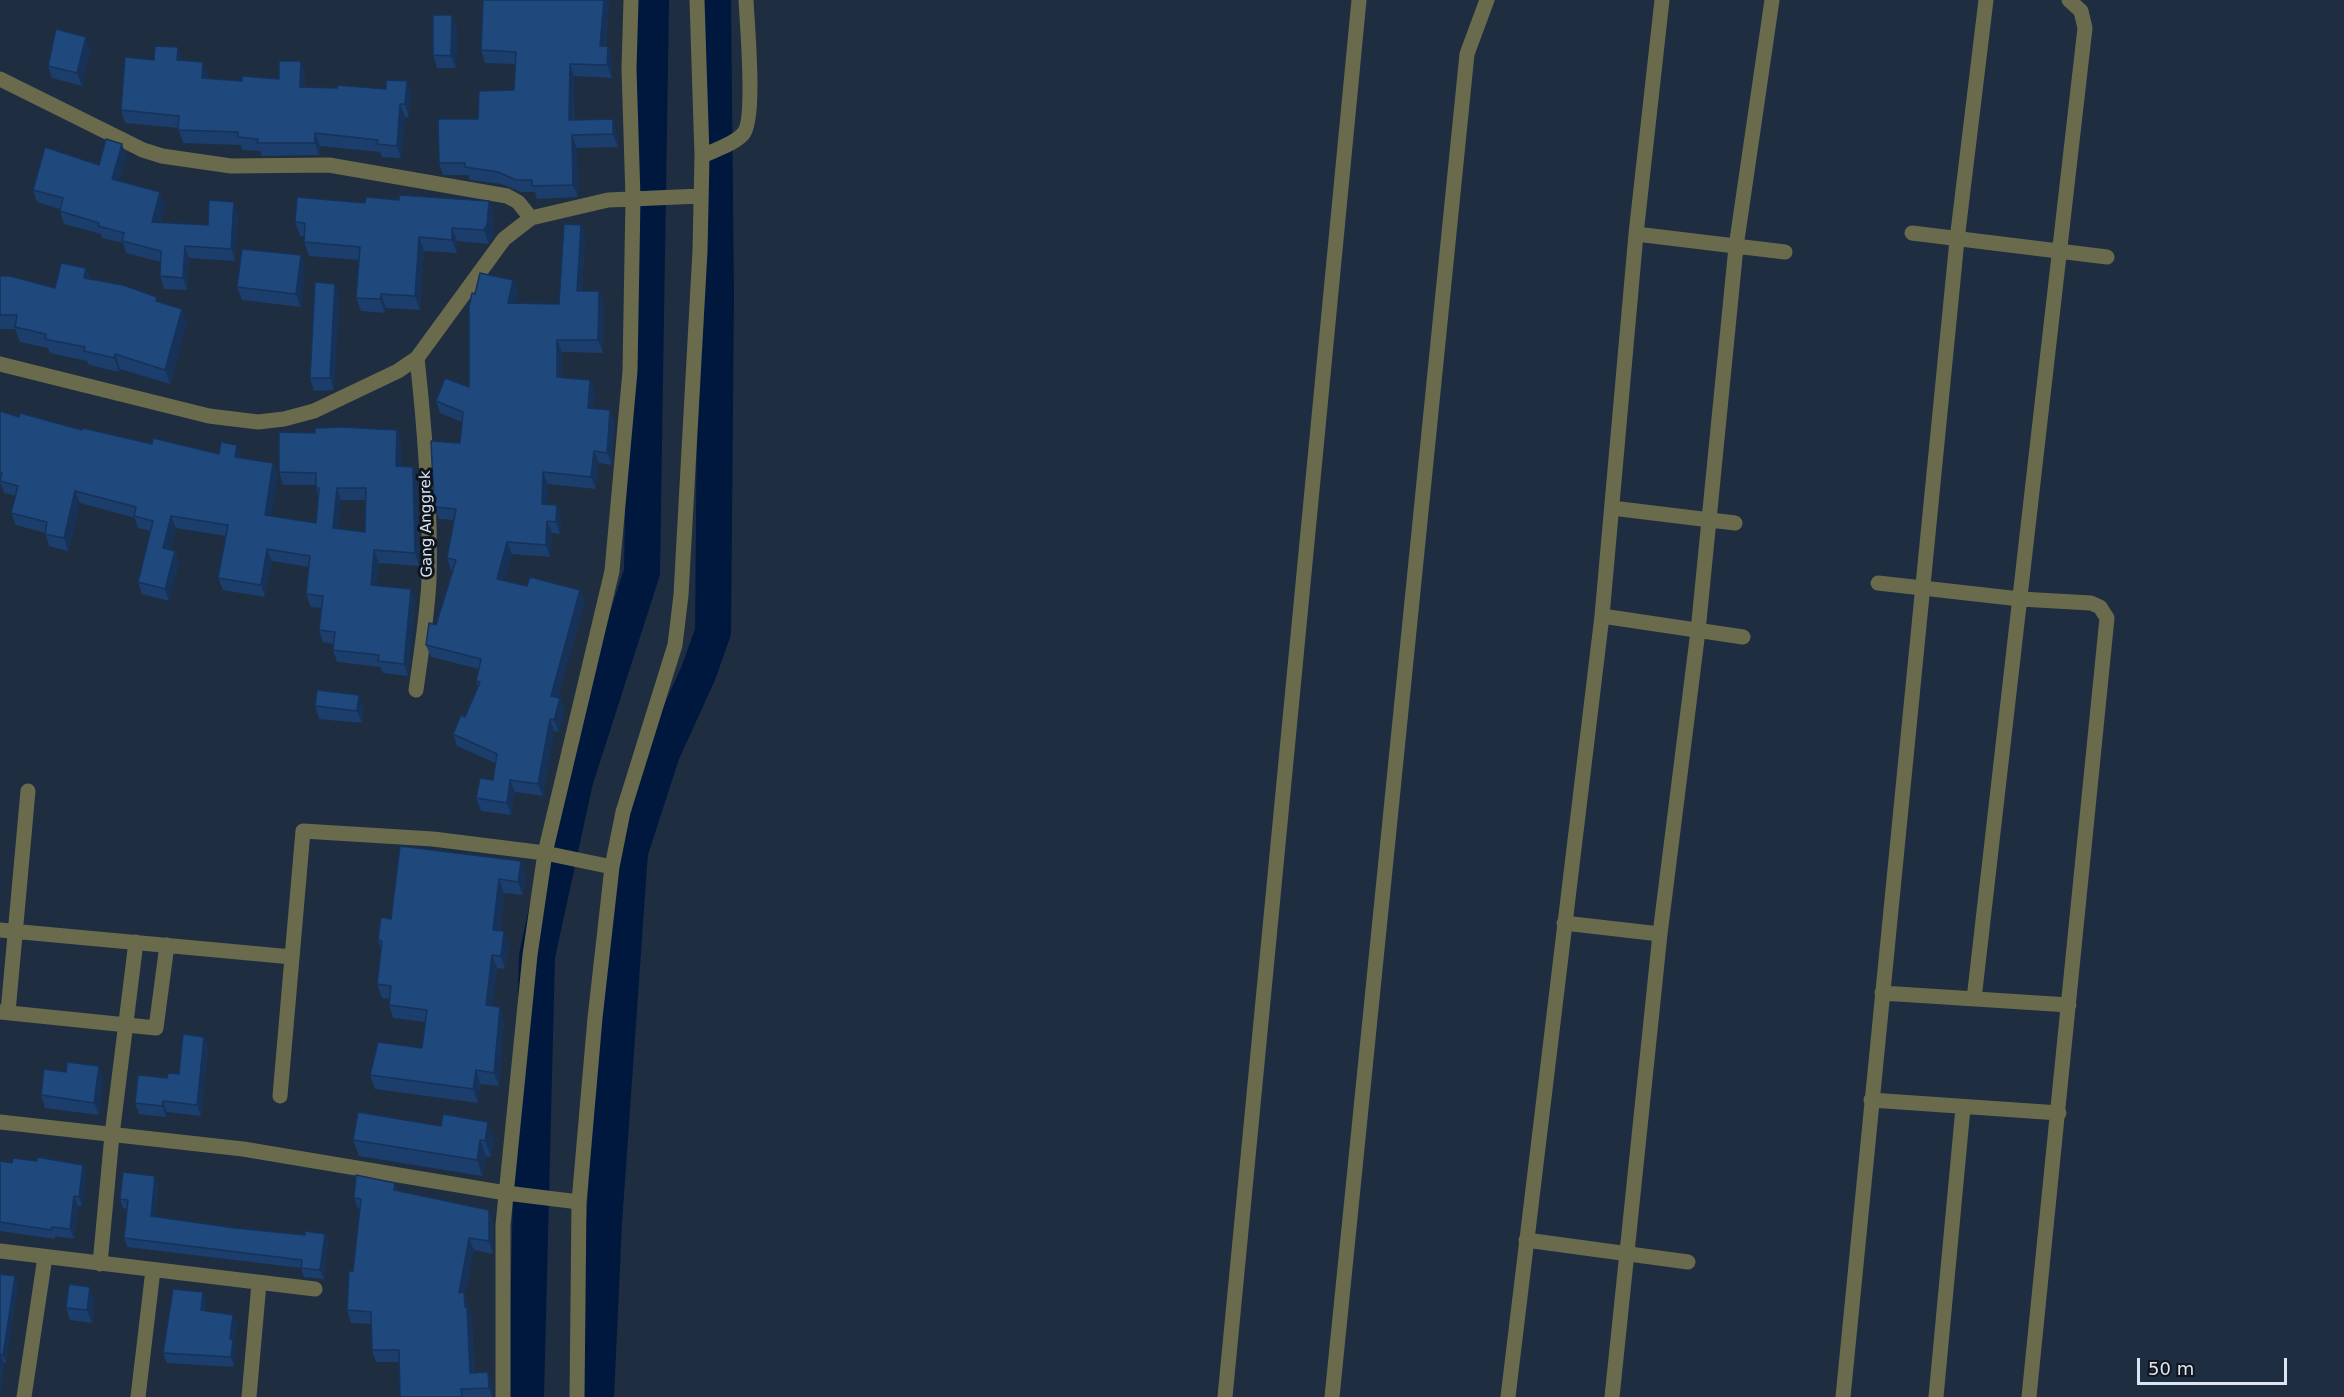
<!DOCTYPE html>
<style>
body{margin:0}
#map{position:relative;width:2344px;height:1397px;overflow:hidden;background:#1f2d40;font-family:"DejaVu Sans",sans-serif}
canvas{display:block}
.scale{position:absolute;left:2137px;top:1358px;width:150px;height:27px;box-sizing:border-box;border:3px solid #dce5f1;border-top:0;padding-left:8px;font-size:18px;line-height:21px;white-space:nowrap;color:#dce5f1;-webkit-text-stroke:4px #0f151e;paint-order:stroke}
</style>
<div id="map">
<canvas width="2344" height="1397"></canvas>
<div class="scale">50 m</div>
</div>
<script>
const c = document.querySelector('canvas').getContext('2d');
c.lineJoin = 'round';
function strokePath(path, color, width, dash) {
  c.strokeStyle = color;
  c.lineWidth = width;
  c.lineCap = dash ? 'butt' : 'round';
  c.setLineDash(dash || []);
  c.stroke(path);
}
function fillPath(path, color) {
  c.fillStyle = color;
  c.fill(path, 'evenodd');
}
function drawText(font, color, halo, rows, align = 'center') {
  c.font = font + ' "DejaVu Sans",sans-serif';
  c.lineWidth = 6;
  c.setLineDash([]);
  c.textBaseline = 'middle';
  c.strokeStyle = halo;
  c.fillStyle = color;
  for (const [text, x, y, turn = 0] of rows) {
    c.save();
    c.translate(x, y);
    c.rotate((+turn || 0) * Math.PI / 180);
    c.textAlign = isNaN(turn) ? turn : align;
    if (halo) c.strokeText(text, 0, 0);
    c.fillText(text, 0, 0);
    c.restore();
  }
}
const river = new Path2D(`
 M526,1397L537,956L575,781L642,572L651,0
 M596,1397L604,1223L630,852L662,753L698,674L713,632L716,294L713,0`);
const minor = new Path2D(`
 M0,79L143,150L162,156L231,166L329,165L507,196L518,202L531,218
 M702,156C715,150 734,144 743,134C756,121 747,22 746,0
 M1912,233L2107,257
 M1636,234L1785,252
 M0,364L209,416L258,422L284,419L314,411L398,371L417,358L504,239L531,218L608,200L701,196
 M1612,508L1735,523
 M1878,583L2020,599L2091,603L2100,607L2107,618L2029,1397
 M1602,616L1743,637
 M416,690C421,654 427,617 429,581C431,507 425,431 417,358
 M1564,923L1660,934
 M0,930L292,957
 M1882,993L2069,1005
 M1974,999L2085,28L2081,11L2069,0
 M0,1012L156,1028L167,945
 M8,1012L28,791
 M280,1096L303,831L433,839L545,853L612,867
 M1871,1100L2059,1113
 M0,1122L243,1149L506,1193L579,1202
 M1526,1240L1688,1262
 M0,1251L315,1289
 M100,1264L112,1135L136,942
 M24,1397L45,1257
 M138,1397L153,1270
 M249,1397L259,1283
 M503,1397V1225L530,955L545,853L612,571L630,371L633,198L629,69L631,0
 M577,1397L579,1202L595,1018L612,867L623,812L675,645L681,595L700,251L702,156L697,0
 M1225,1397L1359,0
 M1332,1397L1467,54L1487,0
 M1508,1397L1602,616L1636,234L1662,0
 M1612,1397L1660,934L1698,631L1736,247L1772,0
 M1843,1397L1957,240L1986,0
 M1936,1397L1963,1108`);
const wall = new Path2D(`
 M609,0L606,46H608L612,58V78L574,76V120L617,132L618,147L577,148L578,197L537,199L535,192H521L502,184L470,180L468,175H443L439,163L478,119L514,90L516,64L485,63L481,50Z
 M452,15L457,28L456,68H437L433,55Z
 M91,49L82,86L52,78L48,66Z
 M154,60H182V61L208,74V78L242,81L279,79L305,73V87L386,89L407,81L411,94L409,117H405L401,158L382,157L380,152L320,146L319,155L262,156L260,151L242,150L241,145L183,143L178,128L125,123L121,110Z
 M126,156L119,181L160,192L165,205L160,222L208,225L238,214L235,261L189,258L187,290L164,289L160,276L161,262L126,253L123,243L102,238L101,234L64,224L60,211V209L37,202L33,190Z
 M399,200L489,201L494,215L492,239L489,244L457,241V253L424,251L420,310L386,308L385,313L361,311L356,298L359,260L309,256L304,242V236H300L295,222L365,203Z
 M581,225L585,237L582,291L604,303L603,353L562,352V377L590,380L595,393L593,408L610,410L614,422L612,465L599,463L596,489L548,484L547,504L561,517L560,534L552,533L550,557L512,554L504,581L527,586L580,590L585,602L558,697L560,698L564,710L559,732L554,731L543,796L515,792L511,815L481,811L476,798L493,780L495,763L457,746L453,734L465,717L478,688L476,681L479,669L431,657L426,645L436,625L452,571L451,570L447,558L454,520L439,519L434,507L460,443L462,422L440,413L436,401L469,387L475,294L513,280L518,292L515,303L559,304Z
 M305,268L301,307L242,300L237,287Z
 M0,276L55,288L90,279L159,302L187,323L170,384L120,369L119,372L89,365L87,361L50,353L48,348L20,342L15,329H0Z
 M335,284L339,297L334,390L314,391L310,378Z
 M0,411L19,417L152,444L219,454L273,463L278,475L271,516L316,523L318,496L316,488V485H283L279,472L315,433L397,430L401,442V466L417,479L419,566L379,563L376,585L415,601L408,676L383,673L380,667L337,662L333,650V644L323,642L319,630L321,608L311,607L306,594L309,567L272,561L265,597L223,590L218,578L226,536L176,528L170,550L175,551L179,563L169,601L142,594L138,582L151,531L138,528L135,518L80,503L68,551L49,546L45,533L16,525L11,513L16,496L4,493L1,484H0ZM341,500H366L365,532L338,529Z
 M315,706L364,707L362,723L319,719Z
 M521,861L526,874L523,895L504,893L500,930L509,944L505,969L497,968L492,1006L504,1020L499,1086L480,1084L478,1103L375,1089L370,1075L422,1048L425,1022L393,1018L389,1005V999L382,998L377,984L381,949L378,940L391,919Z
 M208,1048L201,1116L167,1112L166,1117L139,1114L135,1103L167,1078L179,1074Z
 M103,1079L99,1115L45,1108L41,1095Z
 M494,1138L491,1157L486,1156L482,1176L359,1156L353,1140Z
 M0,1161L12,1163L83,1165L86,1175L82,1206H78L74,1239L55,1236V1239L0,1231Z
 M158,1184L155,1217L235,1228L305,1235L325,1234L328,1243L324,1279L304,1277L301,1268L127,1247L124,1238L127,1209L123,1208L120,1199Z
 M398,1191L493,1223V1254L474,1250L465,1295L472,1319L474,1372L493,1384V1397H400L399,1362H376L372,1350V1324L351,1323L347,1310L353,1271L360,1211L359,1210L354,1198Z
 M0,1274L18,1284L6,1363H4L0,1396Z
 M203,1292L206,1302L205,1311L233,1315L237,1324L234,1344L236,1349L234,1367L167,1363L163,1353Z
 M94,1299L92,1323L70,1320L66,1308Z`);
const shadedWall = new Path2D(`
 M604,0H609L605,58L600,46Z
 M452,15L457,28L456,68L451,56Z
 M86,37L91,49L82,86L77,73Z
 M608,46L612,58V78L607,65Z
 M178,47L182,60V73L177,60Z
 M301,61L305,73V100L300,87Z
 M203,62L208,74L207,91L202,78Z
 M570,64L574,76L573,132L569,120Z
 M407,81L411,94L409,117L405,104Z
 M400,104L405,117L401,158L397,146Z
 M613,119L617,132L618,147L613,134Z
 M315,133L320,146L319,155L315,143Z
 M572,135L577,148L578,197L573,185Z
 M122,144L126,156L116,191L112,179Z
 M160,192L165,205L156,234L152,222Z
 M489,201L494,215L492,239L489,244L484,230Z
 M234,202L238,214L235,261L231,249Z
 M581,225L585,237L581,303L577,291Z
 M452,228L457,241V253L452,240Z
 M419,237L424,251L420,310L415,296Z
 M185,246L189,258L187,290L183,278Z
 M301,255L305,268L301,307L296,294Z
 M86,268L92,282L84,278Z
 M513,280L518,292L513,315L508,303Z
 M335,284L339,297L334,390L330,378Z
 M599,291L604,303L603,353L598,340Z
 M381,294L386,308L385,313L380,299Z
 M182,309L187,323L170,384L165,370Z
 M557,340L562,352V389L557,377Z
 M115,354L120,369L119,372L114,358Z
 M590,380L595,393L592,420L588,408Z
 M610,410L614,422L612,465L607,453Z
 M397,430L401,442V478L396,466Z
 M237,445L241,457L239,469L235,457Z
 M594,451L599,463L596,489L591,477Z
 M273,463L278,475L270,527L265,515Z
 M413,467L417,479L419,566L415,553Z
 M543,472L548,484L547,516L542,504Z
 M337,488L341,500L337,541L333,528Z
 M75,491L80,503L68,551L64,538Z
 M557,505L561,517L560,534L556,522Z
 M171,516L176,528L168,560L163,548Z
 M547,521L552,533L550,557L546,545Z
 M507,542L512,554L502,591L497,579Z
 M267,549L272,561L265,597L261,585Z
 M374,550L379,563L375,597L371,585Z
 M175,551L179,563L169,601L165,589Z
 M411,589L415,601L408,676L404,664Z
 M580,590L585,602L555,708L551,696Z
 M359,695L364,707L362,723L357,711Z
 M560,698L564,710L559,732L554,720Z
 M550,719L554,731L543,796L538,784Z
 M510,780L515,792L511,815L507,803Z
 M521,861L526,874L523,895L518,882Z
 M499,879L504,893L498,943L493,930Z
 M504,931L509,944L505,969L501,956Z
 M492,955L497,968L491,1018L486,1005Z
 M500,1007L504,1020L499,1086L494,1073Z
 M204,1037L208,1048L201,1116L197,1105Z
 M99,1066L103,1079L99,1115L94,1103Z
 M476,1070L480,1084L478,1103L473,1089Z
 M163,1101L167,1112L166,1117L162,1106Z
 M488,1122L494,1138L491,1157L485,1141Z
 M480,1140L486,1156L482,1176L477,1160Z
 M83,1165L86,1175L82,1206L79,1197Z
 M155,1176L158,1184L154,1225L151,1216Z
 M395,1183L400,1195L394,1190Z
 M74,1196L78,1206L74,1239L70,1229Z
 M489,1210L493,1223V1254L489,1241Z
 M325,1234L328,1243L324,1279L320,1270Z
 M469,1238L474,1250L465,1295L472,1319L474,1385L470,1373L459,1293Z
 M15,1276L18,1284L6,1363L3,1355Z
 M90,1287L94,1299L92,1323L87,1310Z
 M203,1292L206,1302L204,1320L201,1310Z
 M233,1315L237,1324L234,1344L236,1349L234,1367L231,1357L230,1339Z
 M1,1355L4,1363L0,1396V1362Z
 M488,1372L493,1384V1397H492L489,1388Z`);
const building = new Path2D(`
 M483,0H604L600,46H608L607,65L570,64L569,120L613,119V134L572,135L573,185L532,186V180H516L498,172L465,167V163H439L438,119H478L479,91L514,90L516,52L481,50Z
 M433,15H452L451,56L433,55Z
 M56,29L86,37L77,73L48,66Z
 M155,46L178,47L177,60L203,62L202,78L242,81V76L279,79V61H301L300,87L337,88L338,85L386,89V80L407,81L405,104H400L397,146L377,144L378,140L315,133V143H257L258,139L238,137V132L178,130L179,116L121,110L125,57L154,60Z
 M106,139L122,144L112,179L160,192L152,222L208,225L209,200L234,202L231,249L185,246L183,278L160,276L161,251L122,241L124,233L98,226L99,223L60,211L63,198L33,190L45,147L99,165Z
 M399,195L489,201L487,225L484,230L452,228V240L419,237L415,296L381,294L380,299L356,298L360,247L304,242L305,223L295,222L297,197L365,203L366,197L399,200Z
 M564,224L581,225L577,291H599L598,340H557V377L590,380L588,408L610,410L607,453L594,451L591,477L543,472L542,504L557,505L556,522L547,521L546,545L507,542L497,579L527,586L530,577L580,590L551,696L560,698L554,720L550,719L538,784L510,780L507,803L476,798L480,778L493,780L497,754L453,734L461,715L465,717L480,682L476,681L481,659L426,645L429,623L436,625L456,560L447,558L456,509L434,507L431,441L460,443L463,412L436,401L445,378L469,387V307L472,293L475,294L480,273L513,280L508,303L559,304Z
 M242,249L301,255L296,294L237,287Z
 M61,263L86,268L84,278L123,285L157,297L156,301L182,309L165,370L115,354L114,358L84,351L85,347L45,339L46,334L15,327L17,315H0V276H10L55,288Z
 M315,282L335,284L330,378H310Z
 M0,411L19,417L20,413L82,430L83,428L152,444L153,438L219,454L221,442L237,445L235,457L273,463L265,515L316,523L319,488H316V473L279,472V432L315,433V428L343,427L397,430L396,466L413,467L415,553L374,550L371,585L411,589L404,664L378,661L379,655L333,650L335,632L319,630L323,596L306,594L310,556L267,549L261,585L218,578L228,525L171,516L163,548L175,551L165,589L138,582L153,521L134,516L136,507L75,491L64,538L45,534L47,522L11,513L18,486L0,481L2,473H0ZM337,488H366L365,532L333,528Z
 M317,690L359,695L357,711L315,706Z
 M400,846L521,861L518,882L499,879L493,930L504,931L501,956L492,955L486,1005L500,1007L494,1073L476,1070L473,1089L370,1075L378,1042L422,1048L427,1010L389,1005L391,986L377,984L382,941L378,940L381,917L391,919Z
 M183,1034L204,1037L197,1105L163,1101L162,1106L135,1103L138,1075L167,1078L168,1073L179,1074Z
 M67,1062L99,1066L94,1103L41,1095L44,1069L66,1072Z
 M358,1112L441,1126L443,1114L488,1122L485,1141L480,1140L477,1160L353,1140Z
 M37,1157L83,1165L79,1197L74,1196L70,1229L52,1227L51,1230L0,1222V1161L12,1163L13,1158L37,1161Z
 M123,1172L155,1176L151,1216L235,1228L305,1235V1231L325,1234L320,1270L301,1268L302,1260L124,1238L128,1200L120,1199Z
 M356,1175L395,1183L394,1190L489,1210V1241L469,1238L459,1293L464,1292L465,1307H467L470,1373L488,1372L489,1388L461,1389L462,1397H400L399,1350H372L371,1312L347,1310L349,1271H353L361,1199L354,1198Z
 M0,1274L15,1276L3,1355H1L0,1362Z
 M69,1284L90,1287L87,1310L66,1308Z
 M173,1289L203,1292L201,1310L233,1315L230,1339H233L231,1357L163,1353Z`);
const streetNames = [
 ["Gang Anggrek",427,524,-91]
];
strokePath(river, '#00183e', 36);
strokePath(minor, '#6a6b4d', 15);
fillPath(wall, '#1b3e6c');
fillPath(shadedWall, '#163258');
fillPath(building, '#1f487d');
strokePath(building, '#163258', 1.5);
drawText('15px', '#dce5f1', '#0f151e', streetNames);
</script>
